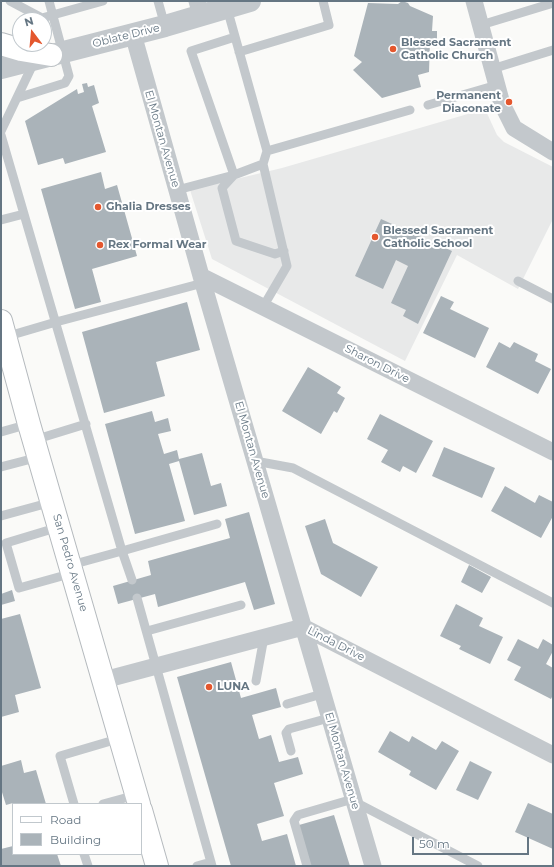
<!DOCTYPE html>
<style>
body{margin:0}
#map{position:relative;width:554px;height:867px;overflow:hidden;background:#fafaf8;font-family:Montserrat,sans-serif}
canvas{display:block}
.frame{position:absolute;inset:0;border:2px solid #657683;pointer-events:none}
.legend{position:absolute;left:12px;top:803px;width:130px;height:52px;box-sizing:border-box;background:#fff;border:1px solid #c1c8cd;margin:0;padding:5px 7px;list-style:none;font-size:12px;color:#657683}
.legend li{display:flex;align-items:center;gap:8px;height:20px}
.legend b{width:20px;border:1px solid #c1c8cd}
.north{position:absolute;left:12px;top:12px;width:40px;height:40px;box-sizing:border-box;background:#fff;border:1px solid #c1c8cd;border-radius:50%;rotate:344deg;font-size:11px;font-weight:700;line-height:16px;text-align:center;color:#657683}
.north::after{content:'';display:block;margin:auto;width:14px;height:18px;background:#e4572e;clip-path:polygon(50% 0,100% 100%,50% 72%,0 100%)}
.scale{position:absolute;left:412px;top:837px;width:117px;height:18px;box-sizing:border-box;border:2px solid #657683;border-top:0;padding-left:5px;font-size:12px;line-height:14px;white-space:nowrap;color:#657683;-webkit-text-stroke:3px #fff;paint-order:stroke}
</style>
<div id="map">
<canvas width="554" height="867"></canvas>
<div class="frame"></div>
<ul class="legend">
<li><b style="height:5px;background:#fff"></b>Road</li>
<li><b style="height:11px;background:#aab3b9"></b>Building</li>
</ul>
<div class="north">N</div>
<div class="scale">50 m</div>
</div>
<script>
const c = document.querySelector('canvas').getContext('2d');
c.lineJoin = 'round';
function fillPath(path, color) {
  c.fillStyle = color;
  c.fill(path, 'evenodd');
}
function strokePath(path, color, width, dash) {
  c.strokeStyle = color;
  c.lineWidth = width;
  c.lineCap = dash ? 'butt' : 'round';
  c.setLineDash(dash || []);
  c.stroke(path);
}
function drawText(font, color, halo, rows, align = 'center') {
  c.font = font + ' Montserrat,sans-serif';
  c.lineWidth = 4;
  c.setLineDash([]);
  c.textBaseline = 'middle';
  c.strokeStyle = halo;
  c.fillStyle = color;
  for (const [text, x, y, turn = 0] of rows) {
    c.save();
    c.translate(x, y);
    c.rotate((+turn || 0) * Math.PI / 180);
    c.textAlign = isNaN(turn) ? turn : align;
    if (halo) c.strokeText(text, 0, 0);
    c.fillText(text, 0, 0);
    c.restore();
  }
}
const built = new Path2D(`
 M485,109L497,135L504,142L553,167V219L518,289L457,255L405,361L212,259L190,190L282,168Z`);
const building = new Path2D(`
 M402,1L408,3L410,6L433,16L432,31H437V41H430L429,72L418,75L421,87L382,98L353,70L362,62L354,56L368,3L398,4Z
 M87,83L88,87L94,85L99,103L92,106L106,152L65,164L63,158L38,165L25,121L77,89L78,94L84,92L82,84Z
 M101,172L105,189L117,185L137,256L92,269L101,302L75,309L41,189Z
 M381,219L452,251L418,324L403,316L406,310L391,303L408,266L396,260L383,289L355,276Z
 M441,296L454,302L450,309L489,328L475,358L423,333Z
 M187,302L200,350L156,362L165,396L104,413L82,332Z
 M499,342L510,348L514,342L538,354L535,361L551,369L538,394L486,367Z
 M308,367L341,387L337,393L345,398L337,413L334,411L321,434L282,411Z
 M152,411L155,422L168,418L171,431L158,434L164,454L177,450L179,459L202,453L211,486L221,483L227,506L194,515L179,461L169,464L185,521L135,534L105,424Z
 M380,414L433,441L416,473L403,466L400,472L381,462L388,450L367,439Z
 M444,447L495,468L482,498L432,476Z
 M505,486L535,503L539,495L553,502V516L541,538L491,511Z
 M249,512L275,604L254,610L245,582L158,607L155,594L118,604L113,586L151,575L148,561L230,538L225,519Z
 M325,519L333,543L378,567L361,597L321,574L305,526Z
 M469,565L491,577L482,593L461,582Z
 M12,590L15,601L1,605V594Z
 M456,604L483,618L479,626L503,637L490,664L459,649L461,646L440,636Z
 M20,614L41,688L15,695L19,712L1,717V619Z
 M518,639L538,649L543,639L553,645V651L546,664L553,668V695L551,699L514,680L521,667L507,660Z
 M231,662L241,698L276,688L281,707L252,715L259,739L271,735L279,762L298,757L303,774L274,783L284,816L257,824L262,841L287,834L296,866H231L177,677Z
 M390,731L409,742L412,736L436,750L442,741L459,751L436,790L409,775L411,771L378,752Z
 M21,760L24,773L36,770L46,804L13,803L6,805L1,789V766Z
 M470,761L492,772L478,800L456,790Z
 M528,803L553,814V849L515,832Z
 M334,815L350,866H311L299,825Z
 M13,846V854H57L61,866H1V849Z`);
const service = new Path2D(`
 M10,1L42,18L103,1
 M158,1L165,26
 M481,25L553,3
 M235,37L191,51L234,175L222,188L236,241L275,254L284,251
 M239,52L329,25L323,1
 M492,69L553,50
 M17,98L65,83L69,76L49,1
 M428,105L497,85
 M1,131L34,62
 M1,135L122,551L71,565
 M267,151L410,110
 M263,164L287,266L263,307
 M177,190L234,175L263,164L267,151L227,8
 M1,220L24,214
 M518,281L553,299
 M5,337L56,322L203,283
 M1,432L29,424
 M34,440L86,424
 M255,461L293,468L553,603
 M1,467L39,457
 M1,516L52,502
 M59,527L6,543L19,588L73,573
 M132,580L122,551L217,524
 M137,598L212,866
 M147,631L241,605
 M256,681L264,637
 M287,704L322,694
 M291,751L286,733L289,729L329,718
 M355,802L478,866
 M74,804L60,756L121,738
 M103,804L136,795
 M84,854L88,866
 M197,866L211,862
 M307,866L294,821L298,815L353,799`);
const minor = new Path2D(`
 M197,1L201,15
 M474,1L502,104L514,128L553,152
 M133,34L203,283L373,866
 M201,276L553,452
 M104,680L303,627L553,755`);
const tertiary = new Path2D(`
 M1,68L165,26L250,1`);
const primary = new Path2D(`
 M1,44L21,50L51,55
 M1,321L29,424L139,804
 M141,810L157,866`);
const markers = [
 [393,49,4,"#e4572e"],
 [509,102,4,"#e4572e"],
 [98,207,4,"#e4572e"],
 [375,237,4,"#e4572e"],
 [100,245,4,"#e4572e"],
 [209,687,4,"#e4572e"]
];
const streetNames = [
 ["Oblate Drive",126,36,-14],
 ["El Montan Avenue",162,139,74],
 ["Sharon Drive",377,364,27],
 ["El Montan Avenue",252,450,74],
 ["San Pedro Avenue",70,563,74],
 ["Linda Drive",336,644,27],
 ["El Montan Avenue",342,761,74]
];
const poiNames = [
 ["Blessed Sacrament",401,43],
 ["Catholic Church",401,56],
 ["Permanent",501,96,"right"],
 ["Diaconate",501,109,"right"],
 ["Ghalia Dresses",106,207],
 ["Blessed Sacrament",383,231],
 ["Catholic School",383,244],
 ["Rex Formal Wear",108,245],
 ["LUNA",217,687]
];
fillPath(built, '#e8e9e9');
fillPath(building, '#aab3b9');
strokePath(primary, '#b5babe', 24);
strokePath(service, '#c3c8cc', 9);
strokePath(minor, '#c3c8cc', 17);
strokePath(tertiary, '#c3c8cc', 22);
strokePath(primary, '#fff', 22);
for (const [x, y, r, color] of markers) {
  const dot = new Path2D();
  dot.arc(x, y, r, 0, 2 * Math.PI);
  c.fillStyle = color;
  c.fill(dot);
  strokePath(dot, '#fff', 1.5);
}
drawText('11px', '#657683', '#fff', streetNames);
drawText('bold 11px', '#657683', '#fff', poiNames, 'left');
</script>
